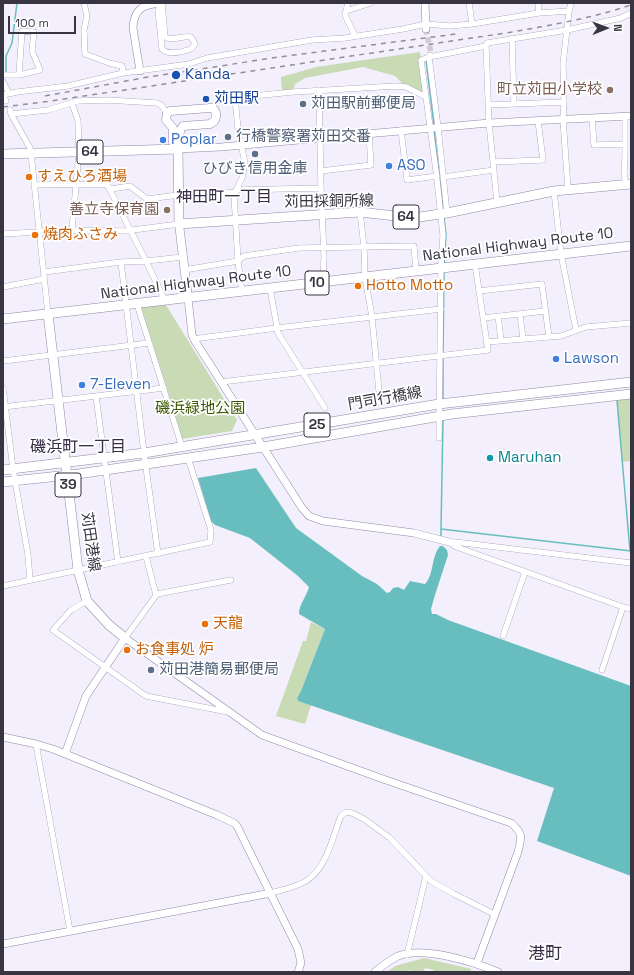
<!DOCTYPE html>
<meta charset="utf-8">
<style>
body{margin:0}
#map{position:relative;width:634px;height:975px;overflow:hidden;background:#f3effd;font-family:"Space Grotesk",sans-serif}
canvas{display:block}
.frame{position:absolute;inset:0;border:4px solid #383441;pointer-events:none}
.north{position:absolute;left:586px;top:8px;width:40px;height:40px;-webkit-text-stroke:3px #fff;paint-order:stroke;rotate:89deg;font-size:11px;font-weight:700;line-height:16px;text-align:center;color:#383441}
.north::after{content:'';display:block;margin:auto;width:14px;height:18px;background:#383441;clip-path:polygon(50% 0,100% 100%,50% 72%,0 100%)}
.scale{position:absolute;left:8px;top:16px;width:68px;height:18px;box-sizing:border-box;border:2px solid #383441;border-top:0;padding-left:5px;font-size:12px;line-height:14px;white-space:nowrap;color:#383441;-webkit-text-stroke:3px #fff;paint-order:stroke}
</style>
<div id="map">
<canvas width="634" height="975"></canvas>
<div class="frame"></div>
<div class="north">N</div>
<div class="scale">100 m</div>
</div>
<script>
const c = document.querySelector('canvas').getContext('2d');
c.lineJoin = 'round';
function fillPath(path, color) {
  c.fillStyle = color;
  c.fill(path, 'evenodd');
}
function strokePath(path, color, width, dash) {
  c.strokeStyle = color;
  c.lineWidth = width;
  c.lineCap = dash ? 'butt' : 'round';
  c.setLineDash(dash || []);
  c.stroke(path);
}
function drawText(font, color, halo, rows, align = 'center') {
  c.font = font + ' "Space Grotesk","Noto Sans JP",sans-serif';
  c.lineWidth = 3.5;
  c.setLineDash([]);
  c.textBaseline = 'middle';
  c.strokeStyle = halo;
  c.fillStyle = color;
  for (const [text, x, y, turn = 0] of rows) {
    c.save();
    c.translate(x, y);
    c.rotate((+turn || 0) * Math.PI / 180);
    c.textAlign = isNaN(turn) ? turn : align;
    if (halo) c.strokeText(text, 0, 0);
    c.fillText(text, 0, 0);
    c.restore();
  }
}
const green = new Path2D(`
 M420,52L426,97L406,87L395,76L363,67L305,78L295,84L293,92L282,93L281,77L316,67Z
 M166,305L237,420L232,431L182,439L166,385L141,307Z
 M631,394V461L622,462L616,396Z
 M311,622L325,629L301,691L297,698L298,701L311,705L305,724L276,716L303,641H306Z
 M424,958L471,969L470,972H433L434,970L425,968L423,972H412L410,970L407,972H387L395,966Z`);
const water = new Path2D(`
 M256,468L296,528L362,576L377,584L387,593L390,592L393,588L398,587L404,590L410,581L425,584C434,575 431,557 440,546H443L447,550L448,555L435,595L431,609L432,614H436L448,620L631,686V876L537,841L554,788L298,701L297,698L301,691L325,629L299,614C299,604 307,596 309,587L298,576L250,538L215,525L211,521L198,478Z`);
const stream = new Path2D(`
 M426,60L434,126
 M6,73V56L12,43L17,3
 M434,129L443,209
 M444,265L446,235L444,217
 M443,353L444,271
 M617,400L630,551
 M443,401V357
 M443,419L441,529L631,551
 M441,537V529`);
const minorTunnel = new Path2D(`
 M426,29L431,53`);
const minor = new Path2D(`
 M84,3L87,16L84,30L85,54L109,63L122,66L123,73
 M162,3L165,37C173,42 182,35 191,37L195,44L191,49C182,52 168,56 162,49L158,10Z
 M348,3L345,15L355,36
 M469,3L472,24
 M538,3L539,13
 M346,11L371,3
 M512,38L514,104
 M486,46L489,123L497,202
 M430,55L429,57L438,127L447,213
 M3,75H19L40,70L32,51L34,32L22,31L19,75
 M3,82L9,93
 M319,90L321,188L324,257L323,282
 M3,95L17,92L68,86L123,73L189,64L207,58L312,40L345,38L403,29L426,24L450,26L472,24L539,13L569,11
 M3,95L6,101
 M235,98L238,129L245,163L242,178L234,195L238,261L242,292
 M222,99L293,92L396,86L406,87L426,97
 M488,105L564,102
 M10,110L11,114L30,148L31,153L48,314
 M11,114L48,110L78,101L107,100L157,103L161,105L167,113
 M625,117V157L624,173L626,185
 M592,118L594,145L625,144
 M401,130L407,180L437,176
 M493,162L543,160L538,121
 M321,171L371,165L369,133
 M443,177L494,170
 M34,185L104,184L108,186L146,261L165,301
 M111,189L130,186L147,199L179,195
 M568,189L563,119L564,102L563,64L569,11L571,3
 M237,190L321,188
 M554,191L561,254L576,330
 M179,198L235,192
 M360,212L364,247L365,277L372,317L380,402
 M72,230L79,152L78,121L72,103
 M3,234L72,230L125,231L179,224
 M121,262L144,453L158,554
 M184,270L238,261L244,256L299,248L414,246L416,271
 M44,272L121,262L146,261L183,257
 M3,287L44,279
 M270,288L278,333L325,408
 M479,291L542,284L549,337
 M137,304L182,447
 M520,314L523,339
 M498,316L501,340
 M483,318L545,311
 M193,339L277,328L441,309
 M486,342L561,336L586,327L631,323
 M3,361L149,343
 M221,382L488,350L475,264
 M3,388L13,469L28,555L30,580
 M96,396L118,562
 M3,407L164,388
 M439,438L441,264L443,235L436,171L421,60L429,57L486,46L487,43L567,30L621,18L631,13
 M453,543L454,546L623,607L631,609
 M453,543L455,542L631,563
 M146,556L156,595
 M3,586L210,542L211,530L188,458
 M87,601L71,610L53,630L146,696L228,712
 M503,636L525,572
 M125,638L157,594L231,580
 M602,670L623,607
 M36,744L70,931
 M271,893C282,890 296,887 306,881C327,868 332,838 341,816L346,812L352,813L364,819L390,838L431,881L454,894L494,914
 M407,955L426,876`);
const tertiary = new Path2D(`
 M425,3L426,29
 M140,71L133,28C134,9 142,5 160,3
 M178,149L221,147L489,123L631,116
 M188,298L192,335L195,341L302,508L309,516L323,521L414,533L453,543
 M3,737L36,744L53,749L217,815L234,823L237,826L298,949L301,963L298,972
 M65,754L86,696L125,638L262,735L383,779L511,823C523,833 522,837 518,852L477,963
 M3,944L271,893
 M375,972C382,966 390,960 398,956C424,946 474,962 498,972`);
const secondary = new Path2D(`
 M210,108H213C218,113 217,121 210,124L183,126C177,132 180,142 178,149L173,142V128L166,120L167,113L170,111Z
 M179,224L188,298`);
const primary = new Path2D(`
 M3,154L178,149L179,224L360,212L413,218L447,213L554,191L631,184
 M48,314L78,570L87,601L109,625L125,638
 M3,470L144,453L439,404L631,382
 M3,482L78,474L188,458L263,447L452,414L631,394`);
const trunk = new Path2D(`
 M3,319L631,246`);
const rail = new Path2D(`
 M45,96L148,77L279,57L456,34
 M3,107L51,101L512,32C552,25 592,18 631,5`);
const markers = [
 [176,75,5,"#1a4fb4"],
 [610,90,4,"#8d6e63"],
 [206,99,4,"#1a4fb4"],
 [303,104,4,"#5c6f8a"],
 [228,137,4,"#5c6f8a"],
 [163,140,4,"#3f7fe0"],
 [255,154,4,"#5c6f8a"],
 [389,166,4,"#3f7fe0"],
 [29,177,4,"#e8710a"],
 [167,210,4,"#8d6e63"],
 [35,235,4,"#e8710a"],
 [358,286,4,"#e8710a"],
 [556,359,4,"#3f7fe0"],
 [82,385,4,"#3f7fe0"],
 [490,458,4,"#0f9aa8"],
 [205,624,4,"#e8710a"],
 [127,650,4,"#e8710a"],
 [151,670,4,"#5c6f8a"]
];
const shields = [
 [90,152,26],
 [406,217,26],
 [317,283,24],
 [317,425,26],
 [68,485,26]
];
const shieldNames = [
 ["64",90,152],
 ["64",406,217],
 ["10",317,283],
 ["25",317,425],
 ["39",68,485]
];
const transitNames = [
 ["Kanda",185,75],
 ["苅田駅",214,99]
];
const educationNames = [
 ["町立苅田小学校",602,90],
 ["善立寺保育園",159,210]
];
const serviceNames = [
 ["苅田駅前郵便局",311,104],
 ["行橋警察署苅田交番",236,137],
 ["ひびき信用金庫",255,169,"center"],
 ["苅田港簡易郵便局",159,670]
];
const shopNames = [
 ["Poplar",171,140],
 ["ASO",397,166],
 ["Lawson",564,359],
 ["7-Eleven",90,385]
];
const foodNames = [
 ["すえひろ酒場",37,177],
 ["焼肉ふさみ",43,235],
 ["Hotto Motto",366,286],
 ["天龍",213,624],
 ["お食事処 炉",135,650]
];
const streetNames = [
 ["苅田採銅所線",329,202,-1],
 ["National Highway Route 10",518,245,-7],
 ["National Highway Route 10",196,283,-7],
 ["門司行橋線",385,399,-10],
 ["苅田港線",90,542,82]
];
const parkNames = [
 ["磯浜緑地公園",200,409]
];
const cultureNames = [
 ["Maruhan",498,458]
];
const neighbourhoodNames = [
 ["神田町一丁目",224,198],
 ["磯浜町一丁目",78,448]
];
const quarterNames = [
 ["港町",545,954]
];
fillPath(green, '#c8dbb4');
fillPath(water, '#68bebe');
strokePath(stream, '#68bebe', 1.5);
strokePath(minorTunnel, '#cecad7', 5.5, [5.5, 3]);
strokePath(minor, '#9187a5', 6);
strokePath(tertiary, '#9187a5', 8);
strokePath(secondary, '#9187a5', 9);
strokePath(primary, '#9187a5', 10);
strokePath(trunk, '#9187a5', 10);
strokePath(minor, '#fff', 5.5);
strokePath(tertiary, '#fff', 7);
strokePath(secondary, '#fff', 8);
strokePath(primary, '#fff', 9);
strokePath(trunk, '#fff', 9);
strokePath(rail, '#918d9a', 1.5, [5, 5]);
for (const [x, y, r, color] of markers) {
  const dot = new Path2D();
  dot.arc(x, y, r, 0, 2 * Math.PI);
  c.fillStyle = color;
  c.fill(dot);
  strokePath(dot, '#fff', 1.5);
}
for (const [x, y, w] of shields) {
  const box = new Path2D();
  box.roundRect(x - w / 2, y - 12, w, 24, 3);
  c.fillStyle = '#fff';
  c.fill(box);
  strokePath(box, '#383441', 1);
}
drawText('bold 14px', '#383441', null, shieldNames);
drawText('15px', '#164399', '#fff', transitNames, 'left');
drawText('15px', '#785e54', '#fff', educationNames, 'right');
drawText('15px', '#4e5e75', '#fff', serviceNames, 'left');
drawText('15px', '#366cbe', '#fff', shopNames, 'left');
drawText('15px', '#c56008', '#fff', foodNames, 'left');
drawText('15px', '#383441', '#fff', streetNames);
drawText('15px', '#3a5800', '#fff', parkNames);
drawText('15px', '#0d838f', '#fff', cultureNames, 'left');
drawText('16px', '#342b44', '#fff', neighbourhoodNames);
drawText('17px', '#342b44', '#fff', quarterNames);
</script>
